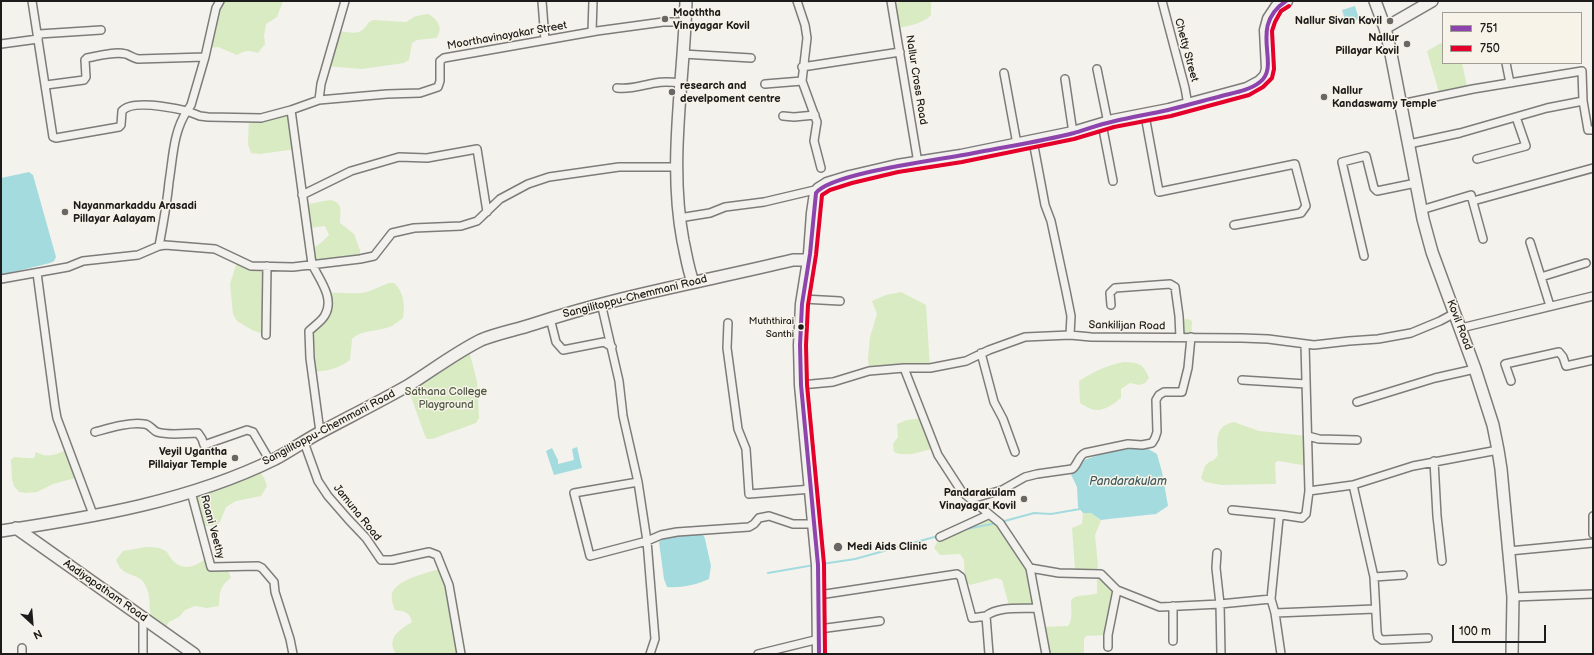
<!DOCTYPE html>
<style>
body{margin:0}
#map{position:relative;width:1594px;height:655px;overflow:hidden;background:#f4f2ec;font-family:"Balsamiq Sans",sans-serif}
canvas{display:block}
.frame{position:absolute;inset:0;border:2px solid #1c1c1c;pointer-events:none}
.legend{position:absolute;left:1442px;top:12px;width:140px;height:52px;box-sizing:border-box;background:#f7f3e8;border:1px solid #9f9d96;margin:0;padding:5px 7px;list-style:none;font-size:12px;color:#1c1c1c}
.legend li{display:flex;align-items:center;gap:8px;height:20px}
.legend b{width:20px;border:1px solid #9f9d96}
.north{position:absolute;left:12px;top:603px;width:40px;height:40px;-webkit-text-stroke:3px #f7f3e8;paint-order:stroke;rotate:154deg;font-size:11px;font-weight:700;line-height:16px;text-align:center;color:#1c1c1c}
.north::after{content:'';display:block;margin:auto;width:14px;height:18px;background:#1c1c1c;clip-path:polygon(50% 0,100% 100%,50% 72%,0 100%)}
.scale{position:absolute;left:1452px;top:625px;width:94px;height:18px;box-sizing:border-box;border:2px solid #1c1c1c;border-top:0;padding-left:5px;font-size:12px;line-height:14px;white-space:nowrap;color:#1c1c1c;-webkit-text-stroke:3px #f7f3e8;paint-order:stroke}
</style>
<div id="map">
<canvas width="1594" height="655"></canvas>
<div class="frame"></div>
<ul class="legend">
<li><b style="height:5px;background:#8e44ad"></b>751</li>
<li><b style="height:5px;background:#e4002b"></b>750</li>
</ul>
<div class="north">N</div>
<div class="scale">100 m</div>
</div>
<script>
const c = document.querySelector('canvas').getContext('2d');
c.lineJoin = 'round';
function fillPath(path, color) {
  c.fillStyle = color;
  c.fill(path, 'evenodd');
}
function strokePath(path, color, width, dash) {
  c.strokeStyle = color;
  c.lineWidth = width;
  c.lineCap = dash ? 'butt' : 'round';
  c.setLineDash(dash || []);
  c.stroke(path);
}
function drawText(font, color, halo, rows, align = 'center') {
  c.font = font + ' "Balsamiq Sans",sans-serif';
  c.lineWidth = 3;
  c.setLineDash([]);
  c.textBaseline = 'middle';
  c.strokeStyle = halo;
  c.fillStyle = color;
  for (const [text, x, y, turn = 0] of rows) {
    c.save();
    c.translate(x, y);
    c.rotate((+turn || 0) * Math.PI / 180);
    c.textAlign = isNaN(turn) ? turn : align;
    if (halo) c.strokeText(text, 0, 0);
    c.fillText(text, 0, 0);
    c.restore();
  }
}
const green = new Path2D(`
 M220,1H283L277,17L266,24L264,36L265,44L258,53C249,50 245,50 237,55L218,47L207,48Z
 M903,1H931V15C923,24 908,26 896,28L892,5Z
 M428,14C438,19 444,29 436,38L417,40L412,43L409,60L404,63L362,69L325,66L337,31C350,32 361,37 368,23L373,20L406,22L416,16Z
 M1441,43L1443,45V63H1462L1468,91L1440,96L1427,51Z
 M291,110L296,149L260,154L251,153L248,144L249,118Z
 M330,200C344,203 340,211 340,223L354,234L360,250V259L312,264L311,250L322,242L329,235L325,226L315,227L308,230L303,205Z
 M238,259L267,266L266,335L252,330L237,321L233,314L230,284Z
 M389,283H394C404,292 405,305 403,318C398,321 394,326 389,327C377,332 363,329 352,339L350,360C338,369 327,371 312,372L309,331L325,315L326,293C338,292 350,294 361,293C371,292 380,286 389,283Z
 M901,292L926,305L930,368L869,371L868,358L870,337L877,314L872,301L886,295Z
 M1188,319L1192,321L1191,337H1180L1179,320Z
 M468,347L477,381L479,418L476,423L432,439H427L425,436L408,388Z
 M1124,362C1139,363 1143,363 1149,378L1145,383L1139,385L1130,383L1121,389V398C1106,410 1097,415 1080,403L1079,381C1093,372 1107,365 1124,362Z
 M923,418L935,448C922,451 906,458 894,452L893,444L898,437L897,424L907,420Z
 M1234,422L1259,431L1308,436V466L1278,461L1275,463L1276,484H1272L1222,485L1205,482L1201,478L1205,466L1209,462L1214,460L1218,455C1217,440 1214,426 1234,422Z
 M69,449L79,477L53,484L37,492L26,493L19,492L14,486L12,479L11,460L14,457C21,457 27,459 34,458L36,452C49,459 56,454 69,449Z
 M258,468L265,480L267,486L261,496L236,501L226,507L220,522L217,525L200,527L191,492Z
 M1083,513H1091L1101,520L1095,535L1098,566L1096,573L1075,570L1072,528L1082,524Z
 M988,515L1000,523L1030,568L1037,608L1010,609L1002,580L996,578L970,585L965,582L964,560L960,554L940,555L934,548L940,537Z
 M146,547C152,547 159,547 164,550C168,552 168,554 170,557C180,572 196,568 207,557L211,567H227L231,578C219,586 220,593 219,606L207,608L195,606L185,610L179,617L169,622L163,631C141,615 156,602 144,583C139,575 126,575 120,568C119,566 117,562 116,560L123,551Z
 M442,568L461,654H396C386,638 399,630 412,622C410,612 404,611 395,610C393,605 391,599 392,594C396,579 428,573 442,568Z
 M1101,574L1117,590L1108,635L1086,636L1084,639V654H1046L1040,627L1068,626C1073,620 1071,608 1071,600C1077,593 1089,597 1097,593V579Z`);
const water = new Path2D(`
 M1355,6L1359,19L1346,23L1342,10Z
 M29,172L33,175L56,257L54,261L50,263L1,275V178Z
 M1136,442L1157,454L1162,472L1168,506L1156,514L1109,519L1101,520L1091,513H1083L1078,507L1077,487L1067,466Z
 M577,447L582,468L554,475L546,451L552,448L558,460V464L574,460L572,449Z
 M698,532L704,536L705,539L711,566L709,579C696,585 681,588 667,587L664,579L659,542L667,536Z`);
const stream = new Path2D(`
 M1001,522L1034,513L1051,514L1080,509
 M966,529L997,523
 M822,564L855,559L938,536
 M768,573L814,565`);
const street = new Path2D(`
 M32,1L53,137L56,138L119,127L121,125L122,111C132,99 173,108 187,111C173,132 173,158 169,182C167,203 163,225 159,246
 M220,1L216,8L205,57L191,105L187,111L200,116L208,117L261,118L291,110L319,100L387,94L420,93L438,87L440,81V61L444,58L597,31L663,22H686
 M542,1L545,40
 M797,1L805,25L807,38L802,81L817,122L814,141L821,168
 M891,1L918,163
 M1162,1L1185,88L1188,105
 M592,32L593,1
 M1,44L38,39L39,34L101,30
 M683,54L751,58
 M1506,63L1510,83
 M802,67L900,52
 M1097,69L1108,123
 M1004,73L1017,144
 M1065,79L1073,133
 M765,84L802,81
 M46,85L84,80L86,77L85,60L87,58C99,56 114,51 126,54C131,56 133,58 138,59L205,57
 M617,88C631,90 642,85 655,83C664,81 673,82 681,83
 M319,100L321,84L345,1
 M1401,104L1473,89L1582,71L1583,101L1588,130H1593
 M291,110L312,264C319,279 335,298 325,315C322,321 314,326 309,331L310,358L320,432
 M1143,115L1146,121L1159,192L1295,164L1306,206L1301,213L1234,225
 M783,116L794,117L815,115
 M1102,124L1113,181
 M1033,141L1045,205L1051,221L1066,291L1071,316L1070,335
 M1409,144L1460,133L1547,108L1583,101
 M1477,159L1526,146L1516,117
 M302,195L351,171L399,157L427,158L477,149L487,212
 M1473,201L1593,168
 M1421,210L1471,195L1483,239
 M679,218L710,213L725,207L764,202L819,189
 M1530,242L1541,277
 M1364,256L1342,162L1366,156L1374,188L1377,191L1416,183
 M37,273L55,407L57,418L94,517
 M1,279L68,267L83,261L138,255L159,246L165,245L215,249L251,266L293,267L360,259L374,256L392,233L414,228L461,226L477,221L500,199L528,184L549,177L619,167H676
 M803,299L840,301
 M601,303L619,381L623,416L638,482L647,541L655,639L650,654
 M1111,305L1110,293L1115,288L1170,284L1175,287L1179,316L1180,337
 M1550,306L1541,277L1586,263
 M550,318L556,342L563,350L604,342L612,347
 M728,323L727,348L738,429L746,449L749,494L812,489
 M1461,328L1593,296
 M266,335L267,266
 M981,353L994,402L1003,419L1015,452
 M904,368L938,455L962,492L1000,523L1030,568L1059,573L1101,574L1117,590L1160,607L1220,604L1271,599
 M1242,380L1306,384
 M1511,381L1505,364L1559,352L1563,357L1566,366L1593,360
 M801,385L833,382L869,371L904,368H930L966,361L989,350L1025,337L1070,335L1091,337L1242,338L1268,339L1314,345L1349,341L1378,339L1411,333L1440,321L1455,313
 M1357,402L1435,378L1475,369
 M95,432C110,428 129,422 144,424C150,424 152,430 157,432C170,436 185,433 198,433L202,439L204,445L247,430L253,432L270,461
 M1308,436L1319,439L1357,440
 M304,442L318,481L328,496L348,519L366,538L381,560H392L429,552L437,555L449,585L461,654
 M1434,461L1437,516L1442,561
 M638,482L574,493L590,556L647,541L661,535L677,532L749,527L754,524L759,518L769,516L793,524H815
 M1353,485L1374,577L1377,632L1378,637L1382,640L1428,638
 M1309,491L1353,485L1413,466L1498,450
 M191,492L211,567L258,566L262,568L274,582L275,592L290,639L293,654
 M971,499L1002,490L1025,477L1037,474L1072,469C1078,465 1078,456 1085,453L1128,444L1142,445L1152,443L1155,438L1157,432L1156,400L1159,395L1164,392H1182L1188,368L1191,337
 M1232,510L1282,515
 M1593,516V534
 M940,537L988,515
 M1509,551L1593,543
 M1217,553L1216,568L1220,604L1221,654
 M1030,568L1046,654
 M1374,577L1403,575
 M819,595L957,574L961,577L972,618L986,616
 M1513,597L1593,594
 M1275,613L1375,609
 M143,617V654
 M819,629L880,621
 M1173,641V606
 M1108,647V635L1117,590
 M22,648V654
 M758,654L819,639
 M989,654L986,616C999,606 1020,609 1037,608
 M1281,654L1275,613L1271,599L1279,518L1282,515L1302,518L1306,514L1309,491L1305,344`);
const secondary = new Path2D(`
 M686,1C684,81 668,161 683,241C686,254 688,269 693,282
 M1375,1L1385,28L1390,49L1423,219L1432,252L1475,369L1493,425L1498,450L1501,469L1513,597L1512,654
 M1385,28L1432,1
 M16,528L194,654
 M1,531C94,517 190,501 275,459C290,451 304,441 319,433C349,417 379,402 409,385C433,370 455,353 481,340C498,333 516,330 534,324C618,296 706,281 793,260H809`);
const primary = new Path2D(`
 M819,654L818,565L801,385L800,345L802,304L810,254L813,213L816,193L819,189L827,184L850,177L897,166L961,156L1073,133L1113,121L1169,110L1247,89L1260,82L1266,76L1268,69L1266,30L1269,19L1277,7L1286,1`);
const bus1 = new Path2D(`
 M819,654L818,565L801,385L800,345L802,304L810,254L816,193C832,172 948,159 979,152C1010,146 1043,141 1074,133C1087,129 1101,124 1115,121C1132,117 1150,114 1168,110C1185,106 1201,101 1218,97C1232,93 1249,91 1260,82C1282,65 1247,27 1286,1`);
const bus2 = new Path2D(`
 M825,654L824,564L807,385L806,345L808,305L816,255L822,195L830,190L852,183L898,172L962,162L1074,139L1114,127L1171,116L1249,95L1263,87L1272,78L1274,69L1272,31L1275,22L1281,11L1289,6`);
const markers = [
 [665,19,4,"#686765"],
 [1390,21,4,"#686765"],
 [1407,44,4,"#686765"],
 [672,92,4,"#686765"],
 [1324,97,4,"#686765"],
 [65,212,4,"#686765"],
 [801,327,3.5,"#1c1c1c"],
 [235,458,4,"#686765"],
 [1024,499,4,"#686765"],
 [838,547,5,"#686765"]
];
const busNames = [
 ["Muththirai",794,321],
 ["Santhi",794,334]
];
const poiNames = [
 ["Mooththa",673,13],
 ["Vinayagar Kovil",673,26],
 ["Nallur Sivan Kovil",1382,21,"right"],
 ["Nallur",1399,38,"right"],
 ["Pillayar Kovil",1399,51,"right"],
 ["research and",680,86],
 ["develpoment centre",680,99],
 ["Nallur",1332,91],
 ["Kandaswamy Temple",1332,104],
 ["Nayanmarkaddu Arasadi",73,206],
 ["Pillayar Aalayam",73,219],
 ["Veyil Ugantha",227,452,"right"],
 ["Pillaiyar Temple",227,465,"right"],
 ["Pandarakulam",1016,493,"right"],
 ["Vinayagar Kovil",1016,506,"right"],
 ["Medi Aids Clinic",847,547]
];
const streetNames = [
 ["Moorthavinayakar Street",507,36,-10],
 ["Chetty Street",1186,50,75],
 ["Nallur Cross Road",916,80,81],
 ["Sangilitoppu-Chemmani Road",635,297,-14],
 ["Kovil Road",1459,325,69],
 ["Sankilijan Road",1127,326,1],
 ["Sangilitoppu-Chemmani Road",329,428,-28],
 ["Jamuna Road",357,513,51],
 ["Raani Veethy",212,527,75],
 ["Aadiyapatham Road",105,591,35]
];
const parkNames = [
 ["Sathana College",446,392],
 ["Playground",446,405]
];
const waterNames = [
 ["Pandarakulam",1128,482]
];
fillPath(green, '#d8ebc2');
fillPath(water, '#a3dbde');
strokePath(stream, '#a3dbde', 2);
strokePath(street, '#7d7c7a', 10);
strokePath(secondary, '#7d7c7a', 14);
strokePath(primary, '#7d7c7a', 15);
strokePath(street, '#f2f1ed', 7);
strokePath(secondary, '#f2f1ed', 11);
strokePath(primary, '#f2f1ed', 12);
strokePath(bus1, '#8e44ad', 4);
strokePath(bus2, '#e4002b', 4);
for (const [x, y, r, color] of markers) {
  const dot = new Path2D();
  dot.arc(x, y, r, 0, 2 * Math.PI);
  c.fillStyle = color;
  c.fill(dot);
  strokePath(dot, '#f7f3e8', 1.5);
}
drawText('10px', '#1c1c1c', '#f7f3e8', busNames, 'right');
drawText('bold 11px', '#1c1c1c', '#f7f3e8', poiNames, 'left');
drawText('11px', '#1c1c1c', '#f7f3e8', streetNames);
drawText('11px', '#4e5843', '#f7f3e8', parkNames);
drawText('italic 12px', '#3f5b5e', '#f7f3e8', waterNames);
</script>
